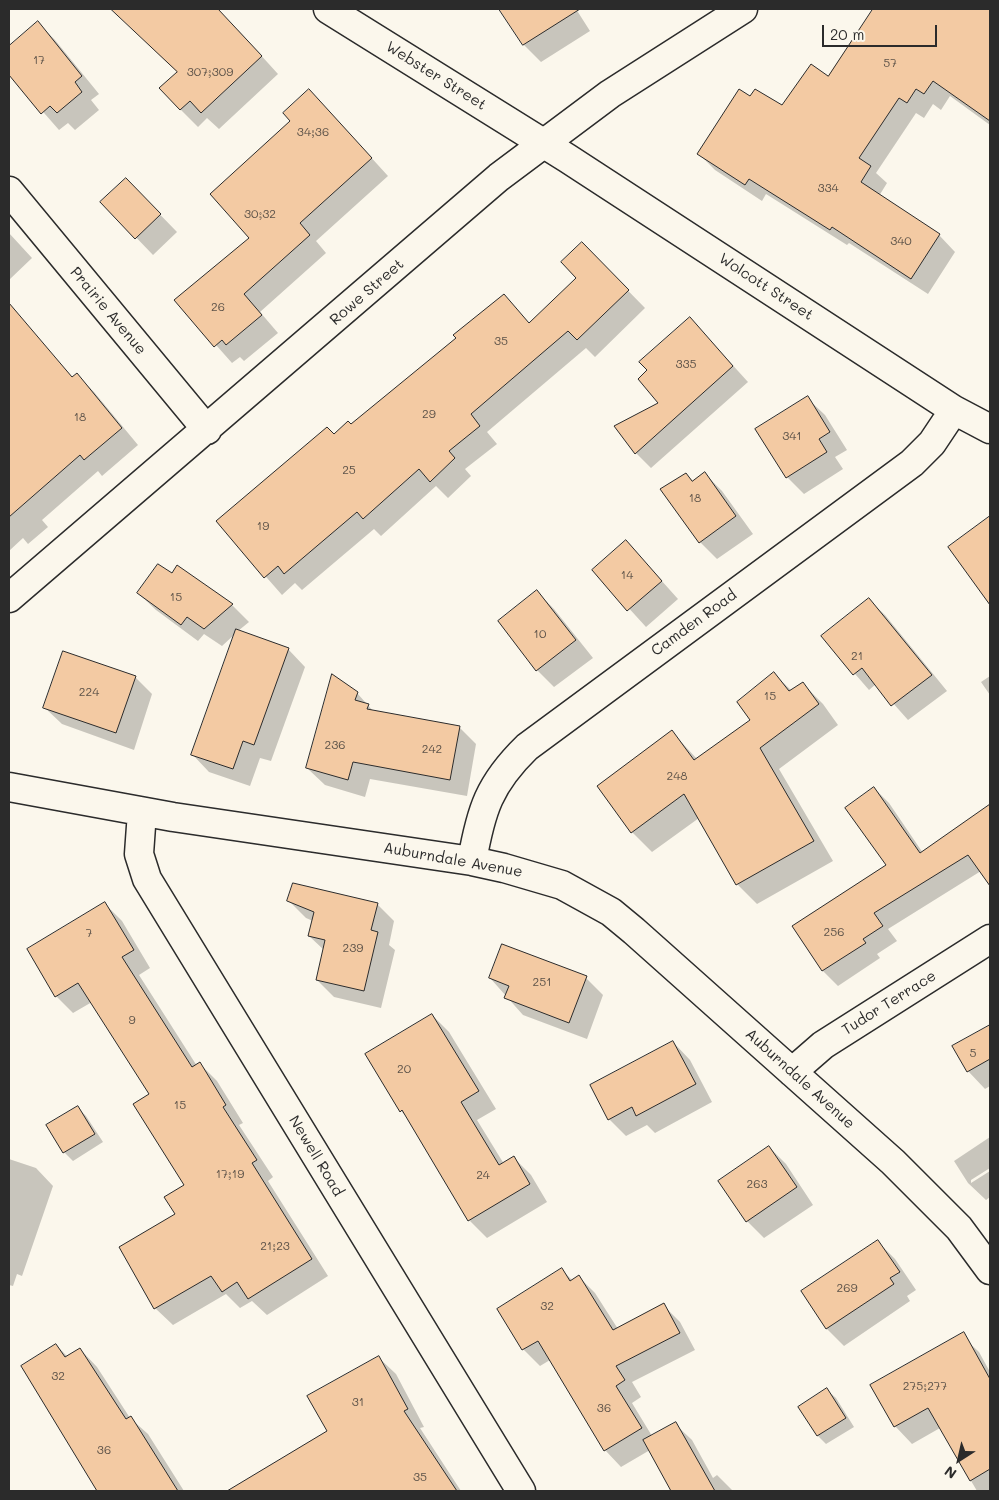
<!DOCTYPE html>
<style>
body{margin:0}
#map{position:relative;width:999px;height:1500px;overflow:hidden;background:#fbf7ec;font-family:Mali,sans-serif}
canvas{display:block}
.frame{position:absolute;inset:0;border:10px solid #2b2b2b;pointer-events:none}
.north{position:absolute;left:934px;top:1435px;width:50px;height:50px;-webkit-text-stroke:4px #fbf7ec;paint-order:stroke;rotate:215deg;font-size:14px;font-weight:700;line-height:20px;text-align:center;color:#2b2b2b}
.north::after{content:'';display:block;margin:auto;width:18px;height:22px;background:#2b2b2b;clip-path:polygon(50% 0,100% 100%,50% 72%,0 100%)}
.scale{position:absolute;left:822px;top:25px;width:115px;height:22px;box-sizing:border-box;border:2px solid #2b2b2b;border-top:0;padding-left:6px;font-size:15px;line-height:18px;white-space:nowrap;color:#2b2b2b;-webkit-text-stroke:4px #fbf7ec;paint-order:stroke}
</style>
<div id="map">
<canvas width="999" height="1500"></canvas>
<div class="frame"></div>
<div class="north">N</div>
<div class="scale">20 m</div>
</div>
<script>
const c = document.querySelector('canvas').getContext('2d');
c.lineJoin = 'round';
function fillPath(path, color) {
  c.fillStyle = color;
  c.fill(path, 'evenodd');
}
function strokePath(path, color, width, dash) {
  c.strokeStyle = color;
  c.lineWidth = width;
  c.lineCap = dash ? 'butt' : 'round';
  c.setLineDash(dash || []);
  c.stroke(path);
}
function drawText(font, color, halo, rows, align = 'center') {
  c.font = font + ' Mali,sans-serif';
  c.lineWidth = 4.5;
  c.setLineDash([]);
  c.textBaseline = 'middle';
  c.strokeStyle = halo;
  c.fillStyle = color;
  for (const [text, x, y, turn = 0] of rows) {
    c.save();
    c.translate(x, y);
    c.rotate((+turn || 0) * Math.PI / 180);
    c.textAlign = isNaN(turn) ? turn : align;
    if (halo) c.strokeText(text, 0, 0);
    c.fillText(text, 0, 0);
    c.restore();
  }
}
const shadow = new Path2D(`
 M112,9H181L203,30H238L278,74L219,129L207,118L198,127L180,109L178,72Z
 M500,9H576L590,31L541,62L524,45Z
 M924,9H990V125L950,96L941,110L933,104L924,118L916,113L876,173L887,183L879,196L939,235L955,252L928,294L849,243L847,245L766,194L762,201L715,170L699,154L751,98L783,107L828,77L908,33Z
 M38,23L55,40L99,94L91,100L99,110L75,130L68,123L59,130L9,73V47Z
 M326,108L388,176L316,241L326,253L260,312L278,333L244,361L240,357L232,363L176,300L251,239Z
 M143,197L177,232L153,255L102,202Z
 M9,233L32,258L9,280Z
 M599,261L645,308L595,357L586,348L487,432L497,444L465,469L471,476L448,498L436,486L381,536L374,529L302,590L295,583L282,595L217,521L334,435L351,426L458,338L504,296L530,324L578,278Z
 M690,318L748,382L651,468L636,453L660,403Z
 M24,323L73,378L77,375L94,392L138,445L102,476L98,471L42,520L48,527L28,544L23,538L9,551V432L37,407L9,374V336Z
 M807,398L825,415L847,450L835,457L843,469L804,494L787,477Z
 M704,473L722,491L753,534L717,559L700,542L662,490L686,474L693,481Z
 M984,522L990,528V603L989,601Z
 M626,541L678,599L646,627L594,570Z
 M177,567L232,605L249,622L238,631L288,649L305,667L271,761L260,758L250,786L209,772L192,754L235,634L222,646L204,634L198,641L156,610L138,593L172,575Z
 M537,592L554,609L593,658L554,687L537,670Z
 M869,600L885,615L947,691L908,720L876,684L869,690L823,637Z
 M774,674L792,691L803,684L823,704L838,725L779,769L833,861L757,904L737,884L699,818L652,852L632,832L598,787L672,732L697,759L752,720Z
 M990,676V695L981,682Z
 M135,677L152,694L134,750L62,724L44,707Z
 M357,693L374,712L459,727L476,744L467,796L370,779L365,797L325,785L307,768Z
 M874,788L889,803L923,853L988,807L990,809V881L981,871L888,929L897,941L877,954L880,958L838,986L823,971L794,927L887,865Z
 M289,901L377,904L394,921L389,945L395,950L381,1008L334,997L317,980L324,950L309,936L313,921L306,918Z
 M105,904L122,921L150,968L139,975L197,1066L200,1064L217,1081L243,1123L239,1125L273,1177L268,1181L328,1276L267,1315L252,1301L240,1308L226,1294L173,1325L155,1308L186,1185L151,1095L92,1002L73,1013L56,996Z
 M490,978H586L603,995L587,1039L523,1015Z
 M432,1015L449,1032L496,1109L477,1120L504,1164L514,1158L531,1175L547,1202L487,1238L470,1221L409,1119L401,1111Z
 M990,1027V1086L985,1089L968,1071L954,1047Z
 M673,1042L690,1060L712,1102L655,1133L647,1125L626,1136L609,1119Z
 M78,1108L86,1116L103,1142L73,1161L64,1152Z
 M990,1137V1168L971,1180V1183L990,1171V1197L986,1200L968,1183L954,1161Z
 M769,1147L786,1164L813,1205L764,1238L747,1221Z
 M9,1159L36,1168L53,1186L22,1276L17,1274L13,1286L9,1285Z
 M878,1242L895,1259L916,1290L907,1296L910,1301L844,1346L827,1329L802,1292Z
 M562,1270L573,1281L579,1277L595,1293L618,1329L663,1305L680,1322L695,1350L632,1382L641,1397L632,1403L652,1436L675,1424L692,1440L713,1478L717,1475L733,1491H673L650,1450L621,1467L605,1450L550,1360L540,1366L523,1349Z
 M961,1335L979,1352L990,1372V1491H977L940,1428L912,1444L895,1426L872,1385Z
 M56,1345L68,1357L80,1349L97,1367L130,1418L148,1434L184,1491H99L22,1367Z
 M378,1357L396,1374L424,1427L420,1428L461,1491H365L363,1488L358,1491H272L261,1472L329,1431Z
 M827,1390L836,1398L854,1427L826,1444L818,1436L800,1408Z`);
const building = new Path2D(`
 M111,9H218L262,56L201,113L190,101L180,110L159,88L177,72Z
 M499,9H580L523,45Z
 M873,9H990V121L933,81L924,94L916,89L907,103L899,98L859,158L871,166L861,182L940,234L911,279L832,227L830,230L749,179L745,185L697,154L739,89L750,96L755,89L782,105L811,64L828,76Z
 M38,21L82,76L75,82L82,92L57,113L50,106L41,114L9,75V46Z
 M309,89L372,158L300,223L310,235L244,294L262,315L226,345L222,340L214,347L174,300L249,238L210,194L290,121L283,113Z
 M126,178L161,214L135,239L100,202Z
 M582,242L629,290L577,340L568,331L471,414L480,426L449,451L455,458L430,482L419,469L363,519L357,512L284,574L278,566L264,578L216,521L327,427L334,434L348,421L351,424L456,338L453,335L504,294L529,323L576,278L561,262Z
 M9,303L72,377L77,373L122,428L84,460L80,455L9,517Z
 M690,317L733,366L635,454L614,426L658,403L638,379L647,370L639,362Z
 M808,396L830,432L819,439L827,452L786,478L755,429Z
 M705,472L736,516L699,543L660,489L686,473L692,481Z
 M990,516V605L948,547Z
 M626,540L662,581L627,611L592,570Z
 M158,564L172,573L177,565L233,604L204,629L187,617L181,625L137,593Z
 M537,590L576,640L536,671L498,621Z
 M869,598L932,675L891,706L862,668L853,675L821,636Z
 M236,629L289,648L254,745L243,741L233,769L191,755Z
 M63,651L136,676L116,733L43,708Z
 M774,672L789,691L803,682L819,704L760,748L814,841L736,885L684,794L631,833L597,786L672,730L694,760L750,720L737,702Z
 M332,674L358,692L355,700L369,704L367,709L460,726L450,780L353,762L348,780L306,768Z
 M874,787L920,853L990,804V886L968,855L874,913L883,926L863,939L866,943L822,971L792,926L886,865L845,808Z
 M293,883L378,903L371,930L378,932L364,991L316,980L325,940L308,936L314,912L287,901Z
 M105,902L134,950L122,957L192,1067L200,1062L226,1105L223,1107L257,1160L252,1163L312,1259L248,1299L237,1282L222,1292L211,1276L154,1309L119,1247L175,1214L164,1197L184,1185L133,1104L149,1094L78,983L55,997L27,949Z
 M502,944L587,976L569,1023L504,998L509,986L489,978Z
 M432,1014L479,1091L461,1102L499,1165L514,1156L530,1184L468,1221L402,1110L400,1112L365,1054Z
 M990,1025V1059L967,1072L952,1046Z
 M673,1041L696,1084L636,1116L632,1107L608,1120L590,1085Z
 M78,1106L95,1134L63,1153L46,1125Z
 M769,1146L797,1187L746,1222L718,1181Z
 M878,1240L900,1272L890,1278L894,1284L826,1329L801,1291Z
 M562,1268L570,1281L579,1275L613,1330L664,1303L680,1333L616,1366L625,1380L616,1386L642,1428L604,1451L538,1341L522,1350L497,1309Z
 M964,1332L990,1379V1469L970,1481L928,1408L894,1427L870,1385Z
 M56,1344L65,1357L80,1348L126,1419L131,1416L178,1491H97L21,1366Z
 M379,1356L408,1409L404,1411L457,1491H227L327,1431L307,1396Z
 M827,1388L846,1418L817,1436L798,1407Z
 M676,1422L715,1491H671L643,1440Z`);
const minor = new Path2D(`
 M328,9L567,158L954,410L990,429
 M9,191L207,430
 M9,598L499,177L610,94L743,9
 M9,787L173,817L472,861L504,868L562,885L611,912L634,931L893,1162L959,1228L990,1270
 M142,812L139,854L147,879L521,1491
 M472,861C481,810 489,784 527,747L912,463L932,443L954,410
 M792,1072L823,1045L990,939`);
const numberNames = [
 ["17",39,60],
 ["57",890,63],
 ["307;309",210,72],
 ["34;36",313,132],
 ["334",828,188],
 ["30;32",260,214],
 ["340",901,241],
 ["26",218,307],
 ["35",501,341],
 ["335",686,364],
 ["29",429,414],
 ["18",80,417],
 ["341",792,436],
 ["25",349,470],
 ["18",695,498],
 ["19",263,526],
 ["14",627,575],
 ["15",176,597],
 ["10",540,634],
 ["21",857,656],
 ["224",89,692],
 ["15",770,696],
 ["236",335,745],
 ["242",432,749],
 ["248",677,776],
 ["256",834,932],
 ["7",89,933],
 ["239",353,948],
 ["251",542,982],
 ["9",132,1020],
 ["5",973,1053],
 ["20",404,1069],
 ["15",180,1105],
 ["17;19",230,1174],
 ["24",483,1175],
 ["263",757,1184],
 ["21;23",275,1246],
 ["269",847,1288],
 ["32",547,1306],
 ["32",58,1376],
 ["275;277",925,1386],
 ["31",358,1402],
 ["36",604,1408],
 ["36",104,1450],
 ["35",420,1477]
];
const streetNames = [
 ["Webster Street",436,76,32],
 ["Wolcott Street",766,287,33],
 ["Rowe Street",367,292,-41],
 ["Prairie Avenue",108,311,50],
 ["Camden Road",694,623,-36],
 ["Auburndale Avenue",453,860,10],
 ["Tudor Terrace",889,1003,-32],
 ["Auburndale Avenue",800,1079,42],
 ["Newell Road",316,1156,59]
];
fillPath(shadow, '#0003');
fillPath(building, '#f3caa3');
strokePath(building, '#2b2b2b', 1);
strokePath(minor, '#2b2b2b', 31);
strokePath(minor, '#fbf7ec', 28);
drawText('12px', '#5d5349', null, numberNames);
drawText('15px', '#2b2b2b', '#fbf7ec', streetNames);
</script>
